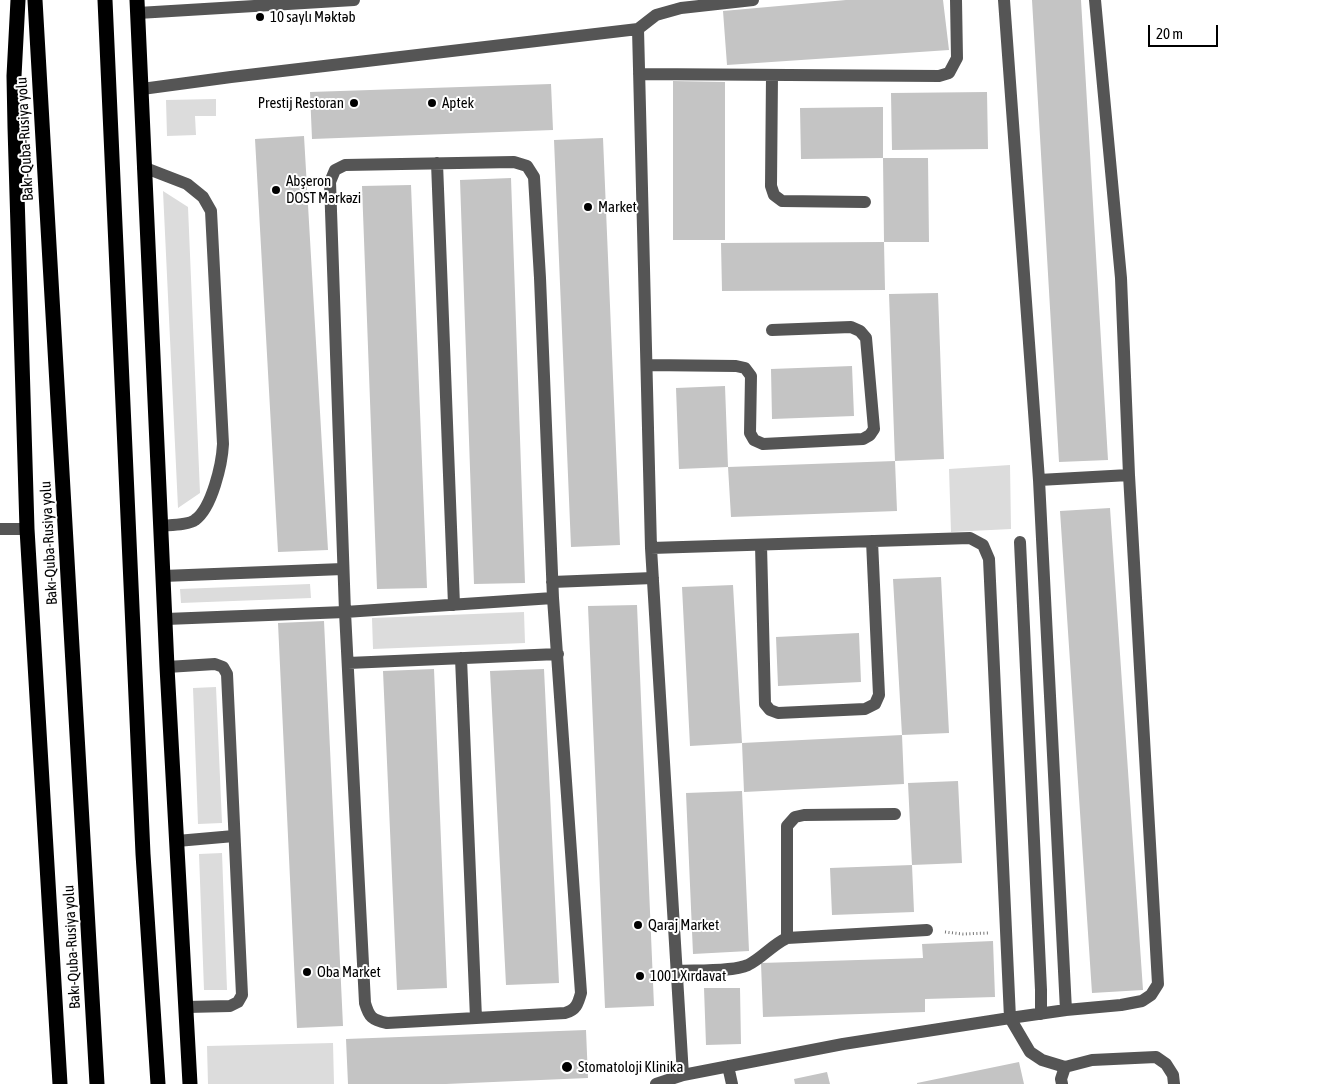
<!DOCTYPE html>
<meta charset="utf-8">
<style>
body{margin:0}
#map{position:relative;width:1326px;height:1084px;overflow:hidden;background:#fff;font-family:"Asap Condensed",sans-serif}
canvas{display:block}
.scale{position:absolute;left:1148px;top:25px;width:70px;height:22px;box-sizing:border-box;border:2px solid #000;border-top:0;padding-left:6px;font-size:15px;line-height:18px;white-space:nowrap;color:#000;-webkit-text-stroke:4px #fff;paint-order:stroke}
</style>
<div id="map">
<canvas width="1326" height="1084"></canvas>
<div class="scale">20 m</div>
</div>
<script>
const c = document.querySelector('canvas').getContext('2d');
c.lineJoin = 'round';
function fillPath(path, color) {
  c.fillStyle = color;
  c.fill(path, 'evenodd');
}
function strokePath(path, color, width, dash) {
  c.strokeStyle = color;
  c.lineWidth = width;
  c.lineCap = dash ? 'butt' : 'round';
  c.setLineDash(dash || []);
  c.stroke(path);
}
function drawText(font, color, halo, rows, align = 'center') {
  c.font = font + ' "Asap Condensed",sans-serif';
  c.lineWidth = 4;
  c.setLineDash([]);
  c.textBaseline = 'middle';
  c.strokeStyle = halo;
  c.fillStyle = color;
  for (const [text, x, y, turn = 0] of rows) {
    c.save();
    c.translate(x, y);
    c.rotate((+turn || 0) * Math.PI / 180);
    c.textAlign = isNaN(turn) ? turn : align;
    if (halo) c.strokeText(text, 0, 0);
    c.fillText(text, 0, 0);
    c.restore();
  }
}
const green = new Path2D(`
 M216,99V116H195L196,135L167,136L166,100Z
 M163,191L188,207L200,493L178,508Z
 M1010,465L1011,529L951,532L949,469Z
 M310,584L311,598L181,603L180,589Z
 M524,612L525,643L373,649L372,618Z
 M216,687L222,823L198,824L193,688Z
 M222,853L227,990H204L199,854Z
 M333,1043L334,1084H208L207,1046Z`);
const building = new Path2D(`
 M846,0H943L949,50L727,65L723,11Z
 M1032,0H1081L1108,460L1059,462Z
 M673,81L725,82V240H673Z
 M551,84L553,130L312,139L310,92Z
 M987,92L988,149L892,150L891,93Z
 M883,107V158L801,159L800,108Z
 M304,136L328,550L278,552L255,139Z
 M603,138L620,545L571,547L554,140Z
 M883,158H928L929,242H884Z
 M511,178L525,583L474,584L460,180Z
 M411,185L427,588L377,589L362,186Z
 M884,242L885,290L722,291L721,243Z
 M938,293L944,459L895,461L889,294Z
 M852,366L854,416L772,419L771,369Z
 M725,386L728,467L679,469L676,388Z
 M895,461L897,511L731,517L728,467Z
 M1110,508L1143,990L1092,993L1060,511Z
 M941,577L949,733L902,735L893,579Z
 M733,585L742,743L690,746L682,587Z
 M637,605L654,1006L605,1008L588,606Z
 M324,621L343,1026L297,1028L278,623Z
 M859,633L861,682L778,686L776,637Z
 M434,669L447,988L397,990L383,671Z
 M544,669L559,983L506,985L490,671Z
 M902,735L904,784L744,792L742,743Z
 M958,781L962,863L912,865L914,912L832,915L830,868L912,865L908,783Z
 M742,791L749,951L693,954L686,793Z
 M993,941L995,997L925,999V1012L763,1017L761,963L923,958L922,944Z
 M704,988H740L741,1044L706,1045Z
 M586,1030L588,1078L446,1084H348L346,1039Z
 M1019,1062L1024,1084H917V1083Z
 M827,1072L830,1084H795L794,1079Z`);
const path = new Path2D(`
 M945,932L963,934L988,933`);
const minor = new Path2D(`
 M1004,0L1039,480L1066,1010
 M138,13L354,0
 M639,74L939,76L949,73L957,58L956,0
 M772,75L771,186L774,195L782,201L865,202
 M142,89L231,77L638,29
 M514,162L527,166L534,177L540,278L553,598L581,993C578,1004 576,1010 565,1013L387,1023C372,1020 369,1017 365,1003L345,612L330,182L335,170L345,165Z
 M437,163L454,605
 M143,167L187,184L203,197L211,211L223,444C222,464 212,508 195,520C189,525 168,525 160,526
 M647,365L736,366L745,368L751,376L750,433L754,440L763,444L863,439L870,435L874,429L866,338L860,331L851,327L772,330
 M1039,480L1129,475
 M0,529H27
 M1020,542L1041,990V1014
 M761,545L765,704L770,710L778,713L865,709L875,704L879,695L872,541
 M651,548L970,538L983,545L989,559L1010,1018L1030,1052L1042,1060L1065,1067
 M163,576L343,569
 M552,582L653,578
 M166,619L345,612L553,598
 M461,658L476,1018
 M348,663L558,654
 M167,667L215,664L223,667L227,674L242,995L238,1002L230,1006L187,1007
 M177,841L234,836
 M787,938V826L795,817L804,815L895,814
 M677,971C695,970 733,972 748,965C762,958 772,945 787,938L927,930
 M728,1066L732,1084
 M683,1075L651,548L638,29L656,15L681,8L753,0
 M656,1084L683,1075L843,1044L1010,1018L1066,1010L1121,1005L1142,1001L1151,995L1158,984L1129,475L1121,278L1095,0
 M1062,1084L1061,1079L1065,1067L1092,1060L1156,1057L1166,1064L1173,1075L1174,1084`);
const highway = new Path2D(`
 M18,0L14,76L15,127L27,529L60,1084
 M35,0L97,1084
 M105,0L143,854L158,1084
 M137,0L167,667L190,1084`);
const markers = [
 [260,17,5,"#000"],
 [354,103,5,"#000"],
 [432,103,5,"#000"],
 [276,190,5,"#000"],
 [588,207,5,"#000"],
 [638,925,5,"#000"],
 [307,972,5,"#000"],
 [640,976,5,"#000"],
 [567,1067,6,"#000"]
];
const poiNames = [
 ["10 saylı Məktəb",270,17],
 ["Prestij Restoran",344,103,"right"],
 ["Aptek",442,103],
 ["Abşeron",286,181],
 ["DOST Mərkəzi",286,198],
 ["Market",598,207],
 ["Qaraj Market",648,925],
 ["Oba Market",317,972],
 ["1001 Xırdavat",650,976],
 ["Stomatoloji Klinika",578,1067]
];
const streetNames = [
 ["Bakı-Quba-Rusiya yolu",25,139,-93],
 ["Bakı-Quba-Rusiya yolu",49,543,-93],
 ["Bakı-Quba-Rusiya yolu",72,947,-93]
];
fillPath(green, '#dcdcdc');
fillPath(building, '#c4c4c4');
strokePath(path, '#777', 3, [1, 2.5]);
strokePath(minor, '#555', 12);
strokePath(highway, '#000', 15);
for (const [x, y, r, color] of markers) {
  const dot = new Path2D();
  dot.arc(x, y, r, 0, 2 * Math.PI);
  c.fillStyle = color;
  c.fill(dot);
  strokePath(dot, '#fff', 2);
}
drawText('15px', '#000', '#fff', poiNames, 'left');
drawText('15px', '#000', '#fff', streetNames);
</script>
